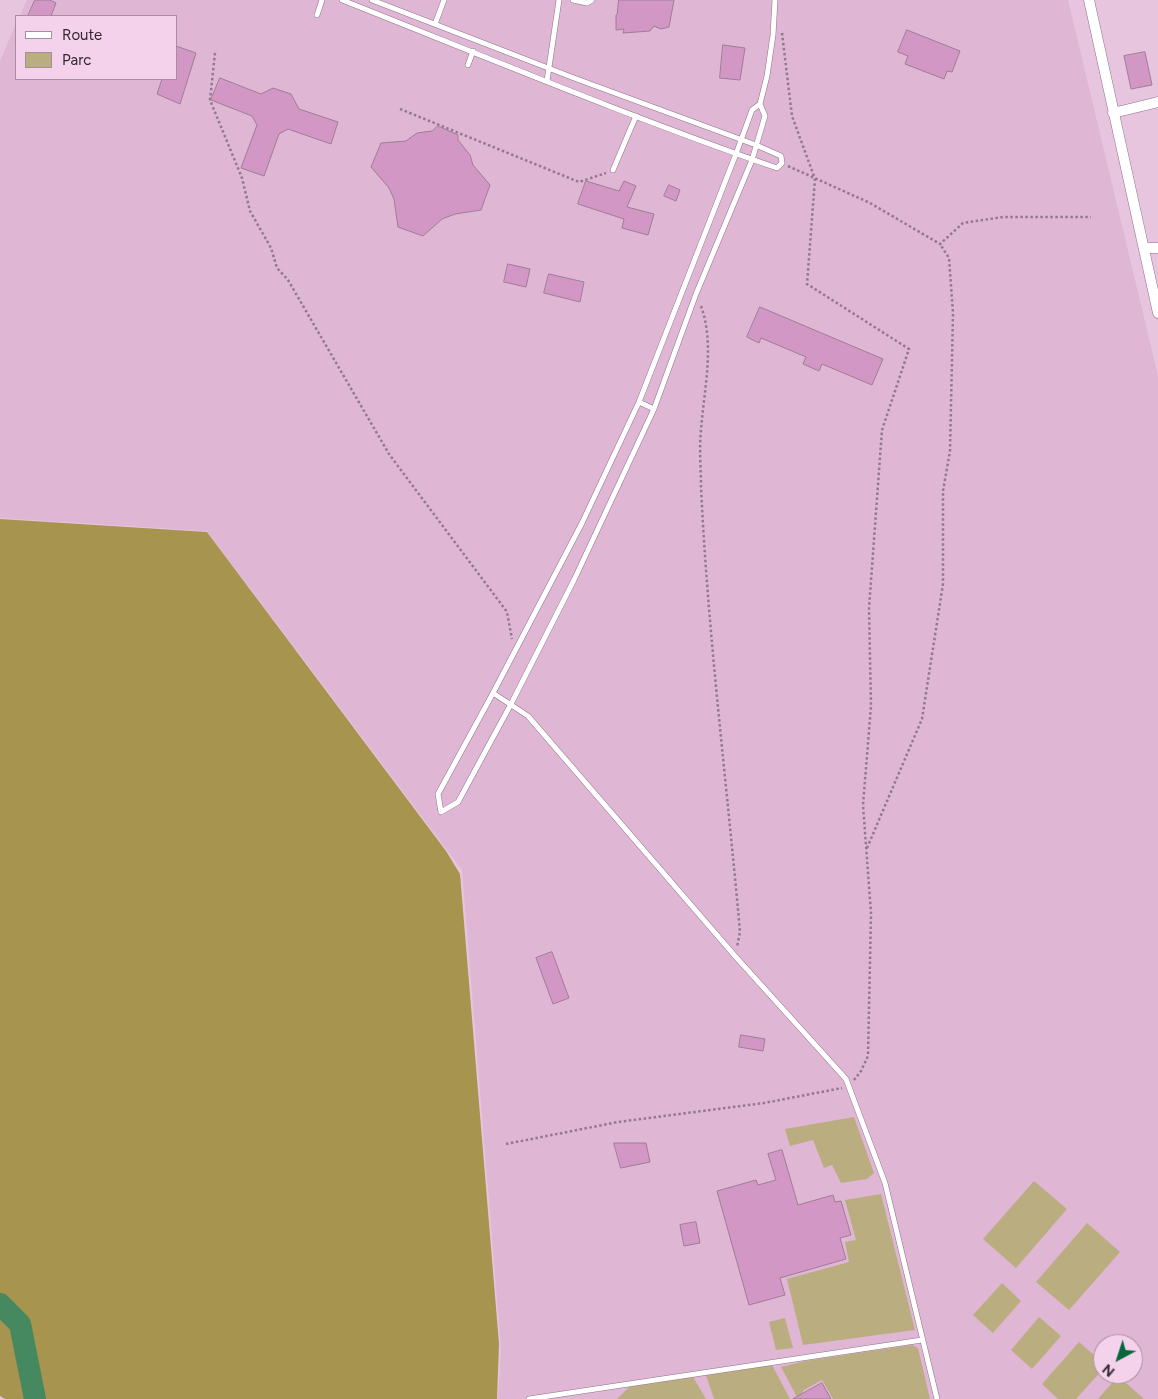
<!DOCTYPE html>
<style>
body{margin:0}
#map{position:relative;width:1158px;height:1399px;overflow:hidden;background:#e7c5de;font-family:Figtree,sans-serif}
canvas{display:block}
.legend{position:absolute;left:15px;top:15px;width:162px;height:65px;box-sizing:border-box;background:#f4d2eb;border:1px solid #a78da0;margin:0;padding:6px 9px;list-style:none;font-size:15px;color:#332630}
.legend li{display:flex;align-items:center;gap:10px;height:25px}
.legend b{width:25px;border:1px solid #a78da0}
.north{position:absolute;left:1093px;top:1334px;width:50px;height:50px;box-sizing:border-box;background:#f4d2eb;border:1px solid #a78da0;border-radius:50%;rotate:220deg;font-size:14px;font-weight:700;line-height:20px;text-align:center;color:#332630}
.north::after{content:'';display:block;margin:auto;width:18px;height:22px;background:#07663a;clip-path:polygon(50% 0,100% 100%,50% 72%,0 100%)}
</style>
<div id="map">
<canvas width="1158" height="1399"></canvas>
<ul class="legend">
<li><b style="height:6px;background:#fff"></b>Route</li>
<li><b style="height:14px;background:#baae80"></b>Parc</li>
</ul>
<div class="north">N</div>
</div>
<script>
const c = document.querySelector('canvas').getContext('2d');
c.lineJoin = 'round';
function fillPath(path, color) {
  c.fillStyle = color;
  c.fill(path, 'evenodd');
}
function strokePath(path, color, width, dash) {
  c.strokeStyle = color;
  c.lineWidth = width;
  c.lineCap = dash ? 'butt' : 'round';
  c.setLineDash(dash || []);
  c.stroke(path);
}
const built = new Path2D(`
 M27,0H1068L1158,376V1399H498L501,1349L462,870L207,531L0,518V61L16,24V79H176V16H20ZM1103,1344H1133V1374H1103Z`);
const green = new Path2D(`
 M854,1117L874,1173L867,1179L841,1183L832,1165L824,1168L813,1140L790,1146L785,1129Z
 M1034,1181L1067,1209L1016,1268L983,1239Z
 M881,1194L915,1330L803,1345L787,1279L849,1262L845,1242L856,1240L845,1200Z
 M1087,1223L1120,1252L1069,1310L1036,1282Z
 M1002,1283L1021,1301L993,1333L973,1315Z
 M1039,1317L1061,1336L1032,1369L1011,1350Z
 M785,1318L793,1348L776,1350L769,1322Z
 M1079,1342L1103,1363V1369L1076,1399H1058L1042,1384Z
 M912,1345L918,1348L930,1399H833L822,1380L804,1390L798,1399L781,1367L805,1361Z
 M772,1365L790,1399H714L706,1375Z
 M1118,1376L1144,1399H1098Z
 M693,1377L706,1399H617L629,1387Z`);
const forest = new Path2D(`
 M0,519L207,532L446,851L460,874L499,1344L497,1399H5L0,1396Z`);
const river = new Path2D(`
 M0,1304L20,1324L35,1399`);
const building = new Path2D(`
 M35,0H50L56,3L51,16H28Z
 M619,0H674L669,27L661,29L654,26L650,31L623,33L624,29L616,30V15L617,14Z
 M907,30L960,51L952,72L947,71L944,79L905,64L908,56L898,52Z
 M723,45L745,48L740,80L720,78Z
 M176,46L196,53L180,104L157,94L162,79H176Z
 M1145,52L1152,85L1131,89L1124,56Z
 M220,78L261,94L273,88L291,94L299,109L338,122L331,144L288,129L279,134L264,176L241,168L257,125L252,116L211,100Z
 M438,126L458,135V140L470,155L473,165L490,185L481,210L455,214L442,219L423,236L398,227L394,199L389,188L371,167L381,143L406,141L417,133L432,131Z
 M586,181L619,191L624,181L636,186L627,207L654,214L648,235L622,228L624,219L578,204Z
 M669,185L680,190L676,201L664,196Z
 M508,264L530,269L526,287L504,282Z
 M549,274L584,282L580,302L544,293Z
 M760,307L883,359L872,385L822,364L819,371L803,364L806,357L761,338L759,343L747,337Z
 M552,952L569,998L553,1004L536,958Z
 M741,1035L765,1039L763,1051L739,1047Z
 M614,1143H646L650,1162L621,1168Z
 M782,1150L798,1205L833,1195L835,1202L841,1201L851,1235L840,1238L846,1259L780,1278L785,1295L749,1305L717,1191L756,1180L758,1185L776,1180L768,1154Z
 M696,1222L700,1243L684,1246L680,1225Z
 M822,1383L831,1399H793Z`);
const path = new Path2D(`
 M782,33L792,116L815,179L807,284L909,349L882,430L869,608L871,706L863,805L871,913L868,1056L861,1071L854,1080
 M215,53L210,100L242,178L250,211L271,248L277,268L288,280L389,454L507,612L512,639
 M400,109L579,182L606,173
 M788,166L870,203L940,244L963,223L1003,217H1091
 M701,306C715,345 704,389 701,430C699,448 701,468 701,487C708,636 727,784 740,932L737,947
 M867,848L922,719L943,584V491L950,451L953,313L949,258L940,244
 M506,1144L618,1122L764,1103L842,1088`);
const service = new Path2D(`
 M342,0C486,57 630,117 777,168L782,163L781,156L756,145L574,78L372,0
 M573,0L587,3L592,0
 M317,15L322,0
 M435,24L444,0
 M468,65L473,51
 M547,81L559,0
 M760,104L765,116L752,160L696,294L654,409L574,580L511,704L458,802L441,812L438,794L493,693L582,523L639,402L736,154L752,110L760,104L767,76L773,35L775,0
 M613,170L636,116
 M639,402L654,409
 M493,693L528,716L735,956L846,1079L885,1183L937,1399
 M529,1399L922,1340`);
const minor = new Path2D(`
 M1089,0L1158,313
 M1113,113L1158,102
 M1144,248H1158`);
fillPath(built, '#dfb6d4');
fillPath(green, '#baae80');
fillPath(forest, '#a7954f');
strokePath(river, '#468860', 22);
fillPath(building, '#d297c4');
strokePath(building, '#9e7e96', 1);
strokePath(service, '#91728a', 6);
strokePath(minor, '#91728a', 11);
strokePath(path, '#927a8c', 2.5, [2.5, 2.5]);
strokePath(service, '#fff', 5);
strokePath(minor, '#fff', 10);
</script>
